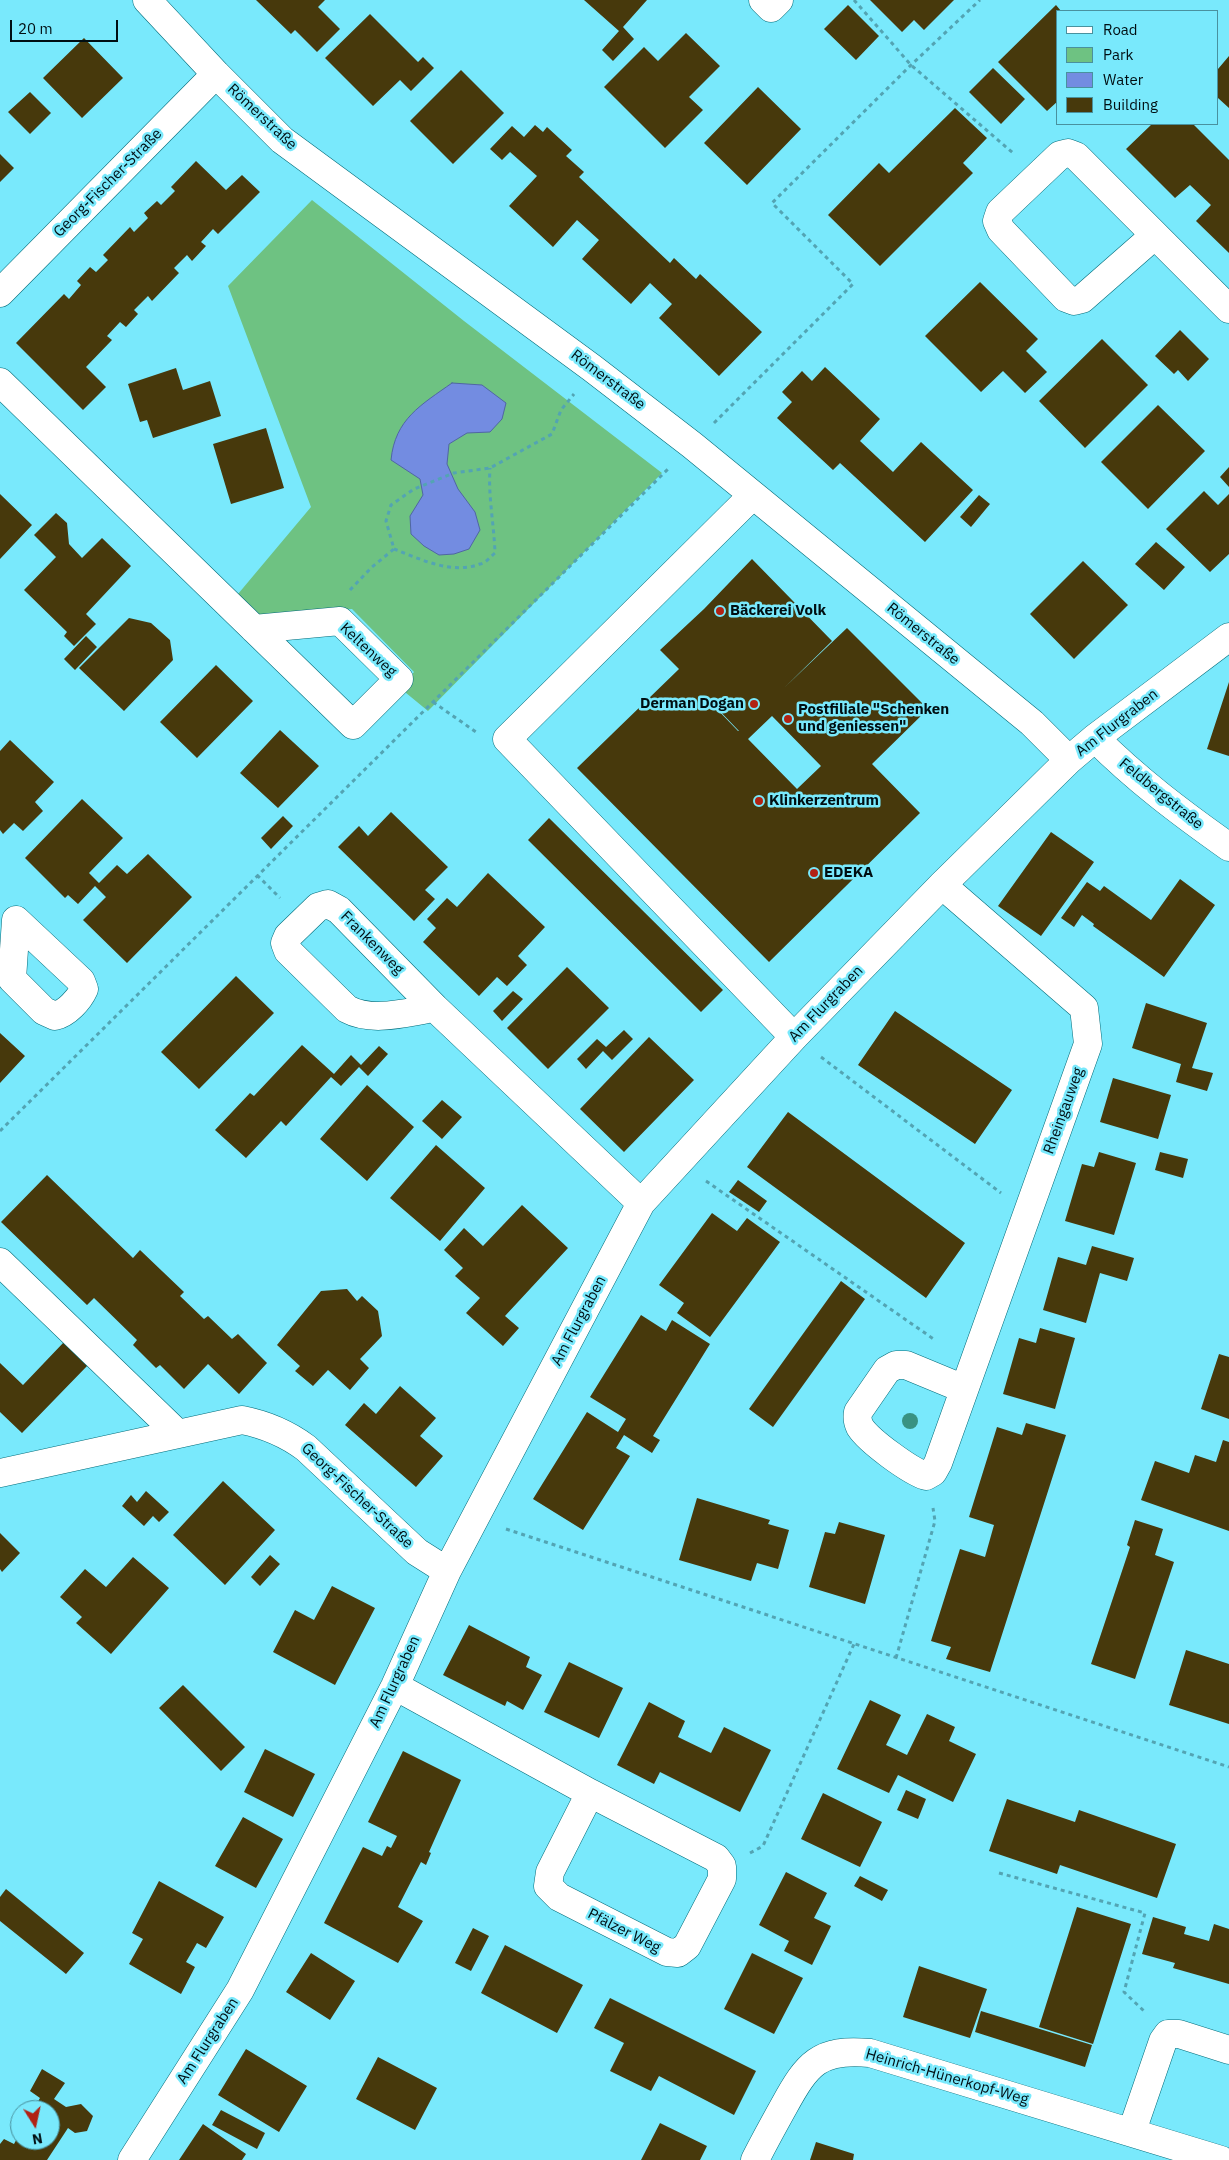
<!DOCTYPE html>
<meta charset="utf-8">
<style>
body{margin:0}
#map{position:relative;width:1229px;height:2160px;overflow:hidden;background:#79e9fc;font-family:"IBM Plex Sans",sans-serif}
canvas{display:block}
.legend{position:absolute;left:1056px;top:10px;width:162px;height:115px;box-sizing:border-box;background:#79e9fc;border:1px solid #49919e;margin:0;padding:6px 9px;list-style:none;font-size:15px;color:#000e12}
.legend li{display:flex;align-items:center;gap:10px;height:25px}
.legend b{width:25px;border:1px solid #49919e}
.north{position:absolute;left:10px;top:2100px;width:50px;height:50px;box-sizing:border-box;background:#79e9fc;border:1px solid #49919e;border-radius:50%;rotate:170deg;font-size:14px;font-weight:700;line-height:20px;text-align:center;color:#000e12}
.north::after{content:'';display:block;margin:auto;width:18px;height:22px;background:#b12214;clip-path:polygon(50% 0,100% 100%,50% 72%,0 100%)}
.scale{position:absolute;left:10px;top:20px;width:108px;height:22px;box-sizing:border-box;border:2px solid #000e12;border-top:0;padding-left:6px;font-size:15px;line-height:18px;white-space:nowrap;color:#000e12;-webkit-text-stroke:4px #79e9fc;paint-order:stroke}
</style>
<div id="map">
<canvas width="1229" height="2160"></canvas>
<ul class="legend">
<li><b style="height:6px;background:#fff"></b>Road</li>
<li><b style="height:14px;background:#6ec282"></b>Park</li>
<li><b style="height:14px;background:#738ce1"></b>Water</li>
<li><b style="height:14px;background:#47390c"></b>Building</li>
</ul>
<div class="north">N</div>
<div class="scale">20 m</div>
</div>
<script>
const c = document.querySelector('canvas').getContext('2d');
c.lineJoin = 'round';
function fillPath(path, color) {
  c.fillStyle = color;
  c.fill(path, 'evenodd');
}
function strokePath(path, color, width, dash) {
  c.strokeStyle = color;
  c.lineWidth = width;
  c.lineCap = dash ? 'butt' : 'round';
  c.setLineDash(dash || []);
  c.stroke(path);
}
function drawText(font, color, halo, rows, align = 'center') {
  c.font = font + ' "IBM Plex Sans",sans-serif';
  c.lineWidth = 5;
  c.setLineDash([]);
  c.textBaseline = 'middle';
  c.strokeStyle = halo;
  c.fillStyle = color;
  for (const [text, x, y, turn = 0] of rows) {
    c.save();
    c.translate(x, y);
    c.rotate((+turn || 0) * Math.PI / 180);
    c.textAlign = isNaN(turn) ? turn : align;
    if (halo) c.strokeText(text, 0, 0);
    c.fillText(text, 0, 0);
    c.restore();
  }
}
const green = new Path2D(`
 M312,200L464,321L662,473L428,711L400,688L414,672L352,609L261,616L238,594L311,507L228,286Z`);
const water = new Path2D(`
 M452,383L482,385L506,403L502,419L490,432L467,433L449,444L447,464L458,489L475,512L480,530L469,549L454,554L439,555L424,546L411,534L410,516L423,495L420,479L391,460C395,419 421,405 452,383Z`);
const building = new Path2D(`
 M256,0H325L318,7L340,29L317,52L295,30L291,34Z
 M584,0H647L623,27L634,39L613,61L602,50L619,31Z
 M870,0H954L924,30L914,20L902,32Z
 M848,5L879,36L856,60L824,29Z
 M1056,5L1061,11H1058V101L1047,111L998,62Z
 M370,14L418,62L423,57L434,68L411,91L400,80L373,106L325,58Z
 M686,33L720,66L689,97L703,110L665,148L604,87L644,47L658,61Z
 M84,38L123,78L82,118L43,78Z
 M1229,56V108L1218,98V69Z
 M993,68L1025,99L1001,124L969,92Z
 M461,70L504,113L453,164L410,121Z
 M758,87L801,129L747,185L704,143Z
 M30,92L51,113L30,134L8,112Z
 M955,108L987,138L963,163L973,173L880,266L828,215L879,163L889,173Z
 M1152,124H1193L1229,160V253L1196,221L1211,205L1190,185L1175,198L1126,149Z
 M535,125L543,132L547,127L572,150L566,156L584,172L579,177L670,263L674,258L696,279L700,274L762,332L719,376L659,318L672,304L650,283L631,304L582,259L599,240L577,220L553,247L509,206L537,176L510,152L502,160L490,149L512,126L524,137Z
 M0,154L14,168L0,182Z
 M196,161L226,190L242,175L260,192L218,234L213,229L201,242L206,246L192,261L187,255L174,268L179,273L152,301L148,296L134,310L138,314L126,327L120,322L107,336L112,340L86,367L106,387L83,410L16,343L64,294L69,299L81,285L77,281L90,267L96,272L108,260L103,255L130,227L134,232L148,218L144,213L157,201L161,205L175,191L171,187Z
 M980,282L1038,339L1026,351L1047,372L1025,393L1003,371L981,392L925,336Z
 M1180,330L1209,359L1188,381L1178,370L1174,374L1155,356Z
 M1102,339L1148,385L1085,448L1039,401Z
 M825,367L880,419L860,441L893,472L921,442L973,490L925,542L840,463L833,470L777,418L792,402L782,392L802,371L812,381Z
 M176,368L183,390L210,381L221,416L153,438L147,420L140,422L128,384Z
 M1158,405L1205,451L1148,509L1101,462Z
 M266,428L284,488L231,504L213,444Z
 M1229,467V487L1220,477Z
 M1204,491L1218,505L1229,494V554L1210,572L1166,529Z
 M0,494L32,525L0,559Z
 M979,495L990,504L971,527L960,517Z
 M56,513L67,523L69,544L82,558L102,538L131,566L86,614L96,624L74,646L64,636L67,632L24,590L56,557L34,535Z
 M1156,542L1185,567L1164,590L1135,564Z
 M752,559L832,641L784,688L847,628L928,709L872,764L920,813L769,962L577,768L679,669L660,650L704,609ZM712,704H713L739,731H738ZM772,716L821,766L797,789L748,739Z
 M1083,561L1128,605L1074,659L1030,614Z
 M129,618L151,623L170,640L173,660L124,711L79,668Z
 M86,636L97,647L75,670L64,659Z
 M216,665L253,701L197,758L160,722Z
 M1229,682V756L1207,749Z
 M280,730L319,766L278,808L240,773Z
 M10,740L54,782L35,802L43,811L23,831L14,823L3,834L0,830V751Z
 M82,799L123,838L89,873L99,883L117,865L127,874L148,854L192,897L127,963L83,920L106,897L95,886L78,904L68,895L65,898L25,858Z
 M391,812L448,867L425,890L435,899L414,921L338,847L359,826L368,836Z
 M283,816L293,826L271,849L261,838Z
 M549,818L723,990L701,1012L528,840Z
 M1051,832L1094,862L1041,936L998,906Z
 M488,873L545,927L518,956L527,965L507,986L497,977L479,996L423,942L436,928L427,919L447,898L457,907Z
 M1180,879L1215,905L1164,977L1093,926L1094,924L1082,915L1074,927L1061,918L1087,882L1100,891L1104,886L1151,920Z
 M567,967L609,1008L548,1069L507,1028Z
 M236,976L274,1013L199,1089L161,1052Z
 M513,991L523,999L502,1021L493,1011Z
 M1146,1003L1207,1023L1192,1068L1213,1073L1207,1091L1176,1082L1181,1064L1132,1048Z
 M895,1011L1012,1090L975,1144L858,1065Z
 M624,1030L633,1039L612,1060L603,1051L586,1069L577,1059L597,1039L606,1047Z
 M0,1033L25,1056L0,1083Z
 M649,1037L694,1080L624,1152L580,1109Z
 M302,1045L334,1074L351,1055L361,1065L379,1046L388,1054L368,1076L359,1067L341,1086L331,1077L286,1126L281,1121L246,1158L215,1130L250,1093L254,1096Z
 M1113,1078L1171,1095L1158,1139L1100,1122Z
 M367,1085L414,1127L367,1181L320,1139Z
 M442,1100L462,1117L442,1139L422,1121Z
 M788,1112L965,1243L926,1298L747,1167Z
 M436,1145L485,1188L440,1241L390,1198Z
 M1099,1152L1136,1163L1114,1235L1065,1221L1082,1164L1094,1167Z
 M1160,1152L1188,1159L1183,1178L1155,1170Z
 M47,1175L133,1258L140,1250L184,1292L180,1296L204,1319L208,1316L232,1339L238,1334L267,1363L239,1394L208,1364L184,1389L160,1365L156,1368L133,1345L137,1340L94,1298L87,1305L1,1222Z
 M738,1180L767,1201L759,1212L729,1192Z
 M522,1205L568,1248L505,1316L519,1328L503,1346L466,1313L480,1298L455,1276L463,1268L444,1250L464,1228L483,1246Z
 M712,1213L737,1231L747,1218L780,1242L710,1337L677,1313L684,1303L659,1285Z
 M1092,1246L1134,1258L1127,1281L1100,1273L1086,1323L1043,1310L1058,1257L1086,1265Z
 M841,1281L865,1299L773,1427L749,1409Z
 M347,1289L357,1301L362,1296L378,1311L382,1336L360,1359L369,1368L350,1390L328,1370L313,1386L295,1371L300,1366L277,1345L321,1291Z
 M641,1315L666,1331L672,1320L710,1344L653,1436L660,1440L652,1453L624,1435L616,1448L630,1456L583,1530L533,1499L587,1412L618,1432L626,1419L590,1397Z
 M1040,1328L1075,1338L1055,1409L1003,1394L1019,1338L1036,1343Z
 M64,1342L88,1365L22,1433L0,1412V1363L23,1385Z
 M1219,1354L1229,1357V1419L1201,1409Z
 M400,1386L436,1418L420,1436L443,1456L416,1487L345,1425L364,1403L376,1414Z
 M1026,1423L1066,1435L990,1672L946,1659L951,1647L931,1641L960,1549L985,1557L994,1525L969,1517L997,1427L1022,1435Z
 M1223,1440L1229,1442V1531L1141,1500L1155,1461L1189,1473L1195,1455L1216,1462Z
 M223,1481L275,1530L225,1585L173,1535Z
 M146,1491L169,1512L159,1522L153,1516L144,1526L122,1506L131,1495L137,1502Z
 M697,1498L770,1520L768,1524L789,1530L778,1569L757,1563L751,1581L679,1560Z
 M1135,1520L1163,1529L1155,1555L1174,1562L1135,1679L1091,1664L1130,1547L1127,1545Z
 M839,1522L885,1535L865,1604L809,1587L825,1532L835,1534Z
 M0,1533L20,1553L2,1572L0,1569Z
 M270,1555L280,1564L260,1586L251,1577Z
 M133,1557L169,1588L111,1654L76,1623L82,1617L60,1597L85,1569L106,1587Z
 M332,1586L375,1608L335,1685L273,1652L295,1610L314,1620Z
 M469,1625L530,1657L526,1667L542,1675L523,1710L507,1701L505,1706L443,1675Z
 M1186,1650L1229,1664V1724L1169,1705Z
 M569,1662L623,1688L599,1738L544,1712Z
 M183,1685L245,1747L221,1771L159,1708Z
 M870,1700L901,1715L886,1745L907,1755L927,1714L955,1727L949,1741L976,1754L953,1802L898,1775L889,1793L837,1769Z
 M649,1702L685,1721L678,1737L711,1753L724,1727L771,1750L740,1812L660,1772L654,1784L617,1765Z
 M265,1749L315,1774L293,1817L244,1792Z
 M403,1751L461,1780L429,1852L431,1853L426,1865L421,1862L398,1907L423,1921L398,1963L324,1923L363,1847L382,1856L387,1846L391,1848L397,1836L368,1822Z
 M906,1790L926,1799L918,1819L897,1810Z
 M823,1793L882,1822L860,1867L801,1839Z
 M1007,1799L1075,1822L1079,1810L1176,1844L1157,1898L1060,1865L1057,1874L989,1851Z
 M243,1817L283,1839L256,1888L215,1866Z
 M786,1872L827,1893L814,1918L831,1926L812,1965L784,1951L789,1941L759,1925Z
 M860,1876L888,1890L882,1901L854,1886Z
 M159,1881L224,1917L206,1948L197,1943L186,1962L195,1967L181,1994L129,1964L143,1939L132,1933Z
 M6,1889L84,1953L66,1974L0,1921V1897Z
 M1077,1907L1131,1924L1093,2044L1039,2027Z
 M1153,1917L1186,1927L1184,1934L1209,1941L1214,1924L1229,1929V1984L1173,1968L1175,1963L1142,1954Z
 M473,1928L489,1936L471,1971L455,1963Z
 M505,1945L583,1985L557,2033L481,1993Z
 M311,1953L355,1981L330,2020L286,1992Z
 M752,1953L803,1978L774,2034L724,2009Z
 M919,1966L987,1989L970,2038L903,2017Z
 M610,1998L756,2071L734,2115L659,2076L651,2091L610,2071L624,2043L594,2028Z
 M981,2011L1092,2045L1085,2067L975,2032Z
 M246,2049L307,2086L279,2132L218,2095Z
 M378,2057L437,2088L415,2130L356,2099Z
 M42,2069L65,2083L54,2099L66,2107L81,2104L93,2116L87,2131L75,2133L68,2128L47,2160H0V2144L4,2139L14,2144L20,2133V2140H50V2110H33L40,2098L30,2091Z
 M221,2110L265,2133L257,2149L212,2125Z
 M660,2123L707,2146L700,2160H641Z
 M203,2124L246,2154L242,2160H179Z
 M816,2142L854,2154L853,2160H810Z`);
const path = new Path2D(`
 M854,0L911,65L1013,153
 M714,423L853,284L772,203L911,65L980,0
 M394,549C420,559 452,575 480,564C486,563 491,556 495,553C494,524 488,496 490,468
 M350,590L372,567L394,549L386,521L391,505L414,489L454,473L490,468L552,434L561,410L574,394
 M433,702L476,732
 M257,875L280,898
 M821,1057L1001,1193
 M0,1131L669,468
 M706,1181L935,1340
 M506,1529L1229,1767
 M896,1658L935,1521L933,1508
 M750,1853L763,1846L854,1644
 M999,1873L1145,1913L1124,1992L1145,2012`);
const minor = new Path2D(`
 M147,0L216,74L282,140L592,368L692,445L1032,723L1069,760
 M763,0L771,8L779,0
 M1155,235L1082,299L1074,301L1066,298L1001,230L997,221L1000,212L1060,155L1068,153L1076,156L1229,309
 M0,293L216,74
 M0,382L353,725L399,679L340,621L254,629
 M753,495L507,739L794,1037
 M1095,738C1137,780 1181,813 1229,847
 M942,885L1084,1008L1088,1044L938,1463L933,1472L926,1476C910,1471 869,1441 860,1427C857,1421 857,1417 858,1412L887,1370L896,1365H906L964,1389
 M16,920L81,981L84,989C79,1000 67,1013 55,1016L44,1011L12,979Z
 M435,1008C407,1012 373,1023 347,1009L288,951L285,943L288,936L318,907L328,904L339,910L435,1008L641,1203
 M0,1262L177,1433
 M0,1473L242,1420C267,1425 286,1433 306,1448L417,1552L447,1571
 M395,1686L590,1793L716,1858L722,1866V1879L687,1946L678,1953L667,1952L559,1897L548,1886L550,1872L590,1793
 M1132,2131L1163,2041L1168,2034H1179L1229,2050
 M132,2160L240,1990L395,1686L447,1571L641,1203L794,1037L942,885L1069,760L1095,738L1229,637
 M755,2160C764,2142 774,2124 784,2106C807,2064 819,2048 870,2053L1221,2160`);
const trees = [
 [910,1421]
];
const markers = [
 [720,611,5,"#b12214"],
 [754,704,5,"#b12214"],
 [788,719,5,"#b12214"],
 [759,801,5,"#b12214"],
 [814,873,5,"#b12214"]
];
const streetNames = [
 ["Römerstraße",262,117,43],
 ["Georg-Fischer-Straße",108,183,-45],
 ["Römerstraße",608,380,37],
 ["Römerstraße",923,634,39],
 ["Keltenweg",368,650,43],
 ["Am Flurgraben",1117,723,-38],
 ["Feldbergstraße",1161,794,39],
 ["Frankenweg",372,943,45],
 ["Am Flurgraben",826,1004,-46],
 ["Rheingauweg",1064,1111,-70],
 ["Am Flurgraben",579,1321,-62],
 ["Georg-Fischer-Straße",357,1496,43],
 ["Am Flurgraben",395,1682,-65],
 ["Pfälzer Weg",624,1931,27],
 ["Am Flurgraben",208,2041,-57],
 ["Heinrich-Hünerkopf-Weg",947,2077,16]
];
const poiNames = [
 ["Bäckerei Volk",730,611],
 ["Derman Dogan",744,704,"right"],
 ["Postfiliale \"Schenken",798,710],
 ["und geniessen\"",798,727],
 ["Klinkerzentrum",769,801],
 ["EDEKA",824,873]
];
fillPath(green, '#6ec282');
fillPath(water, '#738ce1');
strokePath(water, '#5066a3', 1);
fillPath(building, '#47390c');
strokePath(minor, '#006b79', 29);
strokePath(path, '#53a4b3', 3, [4, 4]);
strokePath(minor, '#fff', 28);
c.fillStyle = '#399282';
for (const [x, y] of trees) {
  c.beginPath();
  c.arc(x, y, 8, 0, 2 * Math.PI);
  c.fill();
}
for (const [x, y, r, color] of markers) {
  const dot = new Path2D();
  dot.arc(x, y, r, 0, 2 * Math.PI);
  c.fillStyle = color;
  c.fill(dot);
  strokePath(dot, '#79e9fc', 2);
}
drawText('15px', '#000e12', '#79e9fc', streetNames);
drawText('bold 15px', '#000e12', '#79e9fc', poiNames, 'left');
</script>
